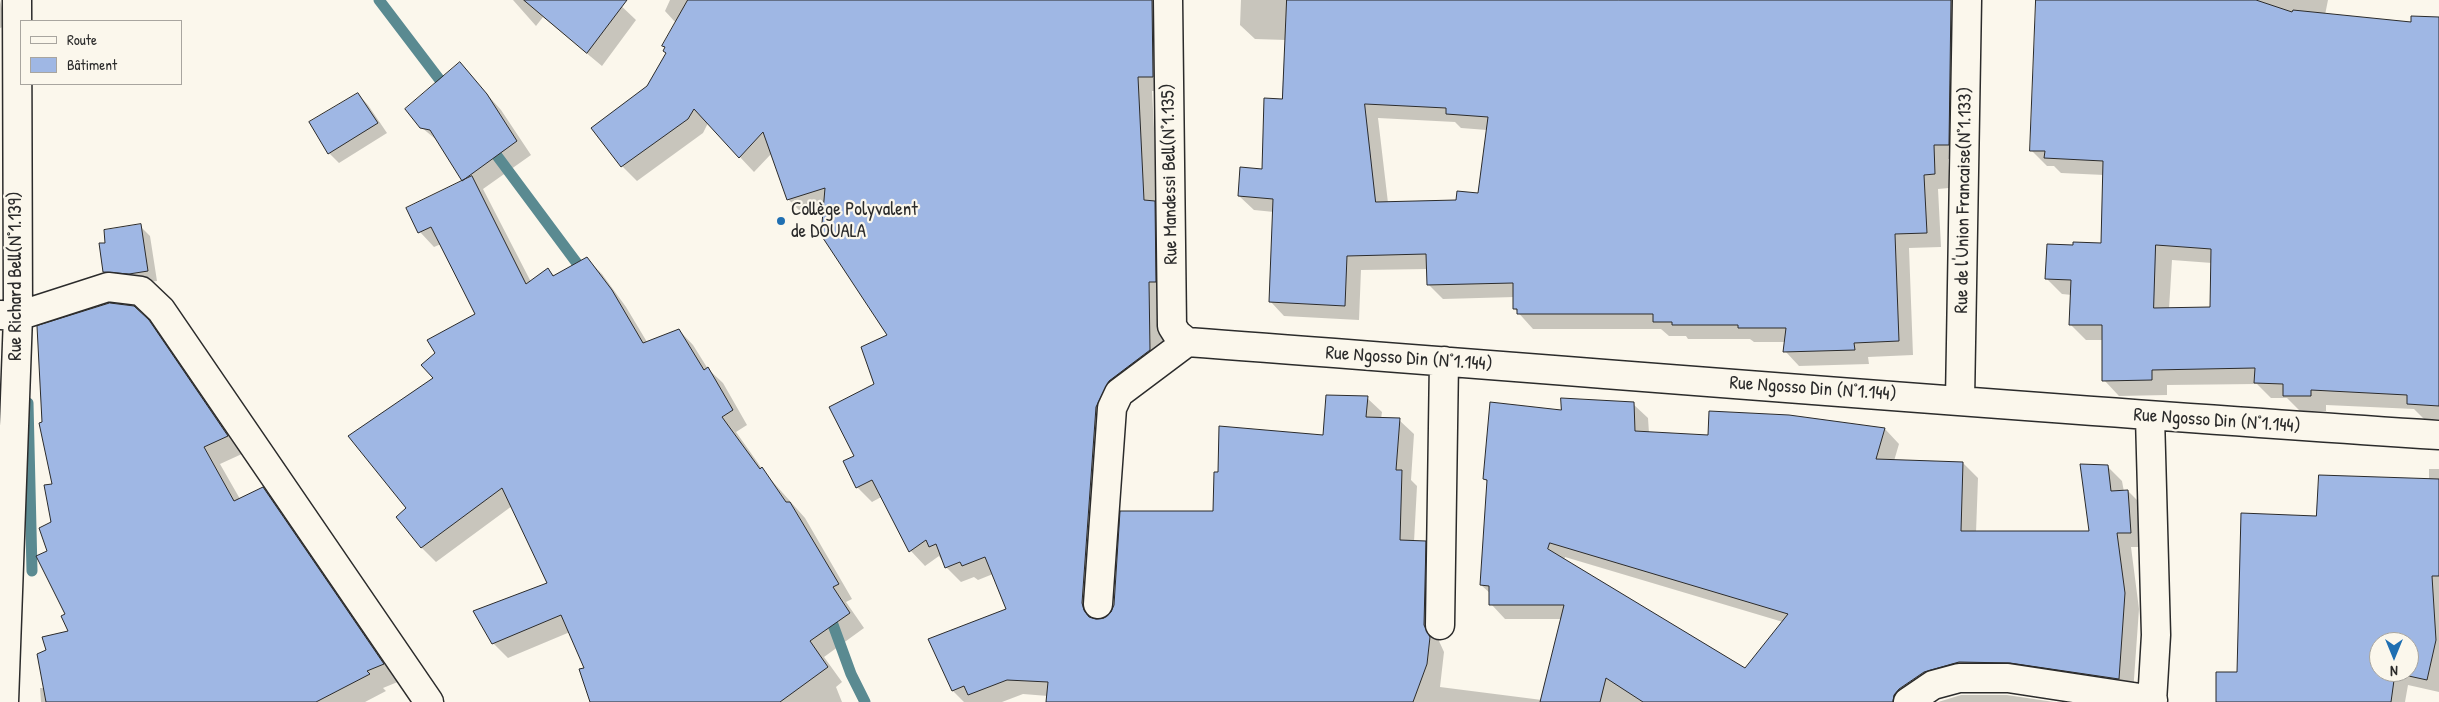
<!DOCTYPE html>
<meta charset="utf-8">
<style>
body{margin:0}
#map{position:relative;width:2439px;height:702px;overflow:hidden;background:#fbf7ec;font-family:"Patrick Hand",sans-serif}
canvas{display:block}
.legend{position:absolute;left:20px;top:20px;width:162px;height:65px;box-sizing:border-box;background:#fbf7ec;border:1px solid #a8a59f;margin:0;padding:6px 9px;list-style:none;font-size:15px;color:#2b2b2b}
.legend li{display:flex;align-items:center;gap:10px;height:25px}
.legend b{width:25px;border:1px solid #a8a59f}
.north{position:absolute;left:2369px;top:632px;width:50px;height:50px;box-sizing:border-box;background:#fbf7ec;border:1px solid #a8a59f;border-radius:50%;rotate:180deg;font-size:14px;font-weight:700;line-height:20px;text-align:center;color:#2b2b2b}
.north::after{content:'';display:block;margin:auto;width:18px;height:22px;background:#1f6fb2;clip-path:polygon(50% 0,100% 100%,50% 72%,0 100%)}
</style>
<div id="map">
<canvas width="2439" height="702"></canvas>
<ul class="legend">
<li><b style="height:6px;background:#fbf7ec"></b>Route</li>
<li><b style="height:14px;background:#9fb7e4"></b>Bâtiment</li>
</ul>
<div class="north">N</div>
</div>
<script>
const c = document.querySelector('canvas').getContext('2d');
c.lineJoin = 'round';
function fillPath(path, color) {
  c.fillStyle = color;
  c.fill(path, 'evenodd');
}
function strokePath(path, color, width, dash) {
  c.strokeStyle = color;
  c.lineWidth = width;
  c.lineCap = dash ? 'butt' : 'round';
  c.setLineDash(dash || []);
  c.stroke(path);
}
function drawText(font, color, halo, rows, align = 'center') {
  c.font = font + ' "Patrick Hand",sans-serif';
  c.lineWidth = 4.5;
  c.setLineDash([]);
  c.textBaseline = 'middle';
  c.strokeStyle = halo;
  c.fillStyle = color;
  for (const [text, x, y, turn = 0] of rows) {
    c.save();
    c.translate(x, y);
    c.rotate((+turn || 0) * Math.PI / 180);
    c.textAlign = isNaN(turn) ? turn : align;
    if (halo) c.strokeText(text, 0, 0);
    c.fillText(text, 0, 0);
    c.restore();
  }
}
const shadow = new Path2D(`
 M0,0L6,26L0,28Z
 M513,0H615L636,20L602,66L543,17L536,26Z
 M670,0H1184L1175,1L1168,91H1152L1163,296L1164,365L1111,422L1097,621L1105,619L1214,512L1324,437L1367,398L1382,412L1381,419L1399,420L1414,434L1411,480L1417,486L1414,542L1425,543L1440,557L1439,641L1444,652L1440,687L1542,700L1562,619H1505L1491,604V594L1481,585L1488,483L1485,479L1562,411L1633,404L1648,418L1649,433L1709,436L1789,416L1885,429L1899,444L1894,461L1963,463L1978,478L1976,533H2091L2107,466L2122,481L2124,492L2128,491L2143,506L2145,547H2131L2139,609L2133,693L1974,677L1916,702H1047L1048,696L1023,694L1002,702H964L953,691L930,640L1008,610L993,574L978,580L974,577L961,582L946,567L939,556L925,566L911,551L883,496L872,502L857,487L856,457L888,336L825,207L803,214L788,199L772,153L754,172L708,123L703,133L637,181L622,166L648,86L667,54L676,23L665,11ZM1565,557L1783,622L1745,669L1564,560Z
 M1241,0H1973L1963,159H1948L1949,188L1938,189L1941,247L1909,248L1913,355L1868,357L1869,364L1799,366L1785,351L1786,342H1754L1750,339H1688L1686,336H1669L1661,329H1533L1515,309V297L1443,299L1428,284V269L1361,270L1359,320L1284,316L1270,301L1274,212L1254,210L1239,196L1263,170L1283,100L1286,40L1255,39L1240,25ZM1378,118L1455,122L1461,128L1487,130L1480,194L1458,201L1388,203Z
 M2037,0H2328L2325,15L2412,24L2439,19V419H2424L2414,409L2326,405V411H2300L2287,398H2271L2257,384L2167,385V395L2119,396L2104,380V340H2086L2071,325L2072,295L2062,294L2047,279L2074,247L2102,244L2104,175L2061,173L2054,166H2047L2031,150ZM2172,260L2212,263L2211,308L2169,309Z
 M460,64L501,110L531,155L483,189L531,282L548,270L555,276L587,259L602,274L626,307L647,342L679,330L693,345L708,369L723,383L747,425L736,432L765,473L805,518L852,599L846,602L864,628L824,657L842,682L836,687L842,702H591L586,668L570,632L508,658L493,643L549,583L512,506L436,562L421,547L408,508L435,378L477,314L441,244L434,247L420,232L464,181L439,142L421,127Z
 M358,94L368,105L387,133L339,163L329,153Z
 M140,226L150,236L157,281L140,283L115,282L105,272L107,244Z
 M148,321L166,339L244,453L220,464L240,499L263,488L279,505L400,681L383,688L386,691L365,702H41L40,688H44L47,651L70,631L48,552L53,485Z
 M2429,469H2439V692L2408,685L2405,702H2217L2238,674L2317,517L2429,480ZM2379,642H2409V672H2379Z
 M1961,695H2007L2054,702H1938Z`);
const stream = new Path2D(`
 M379,0L449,92
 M489,145L585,274
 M28,403L32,571
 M828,611L851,674L865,702`);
const building = new Path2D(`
 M524,0H627L587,53Z
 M688,0H1152L1153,77H1138L1144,200L1155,201L1156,282H1149L1150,350L1109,381L1096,407L1082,603L1084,610L1089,617L1096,619L1104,618L1111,612L1114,605L1120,511H1213L1214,472H1218L1219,426L1323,435L1326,395L1368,396L1366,417L1400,418L1396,470H1402L1400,540L1426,541L1424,625L1430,637L1427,664L1413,702H1046L1048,682L1007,680L968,695L964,686L952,691L928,639L1006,609L985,557L962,566L960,562L945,568L936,544L929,547L926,540L909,552L872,480L856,488L843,461L854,456L829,407L874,384L861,347L887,335L821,235L825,188L787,200L763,132L739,158L694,109L688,119L621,167L591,128L647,86L666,53L663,51L665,47L662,46Z
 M1287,0H1951L1949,145H1934L1935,174L1924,175L1927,233L1895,234L1899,341L1854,343L1855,350L1783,352L1786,328H1738V325H1672V322H1653V314H1517V309H1513V283L1427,285L1426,254L1347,256L1345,306L1269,302L1273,199L1238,196L1240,167L1262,169L1264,98L1282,99ZM1365,104L1446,108V114L1488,117L1478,193L1457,191L1456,200L1376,202Z
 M2036,0H2256L2292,12L2293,10L2411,22V16L2439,17V406L2407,404V395L2311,390V396H2283V384L2254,383L2255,368L2152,370V380L2102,381V325H2069L2071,280L2045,279L2047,244L2073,245V242L2101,243L2103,161L2044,158L2045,151H2030ZM2156,245L2211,249L2210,307L2154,308Z
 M460,62L487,94L517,141L462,181L430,130L420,128L405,109Z
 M358,93L378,123L328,154L309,122Z
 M472,176L526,284L548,268L553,276L587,257L612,290L643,343L679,329L704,370L708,367L733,410L722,417L760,469L762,467L786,502H790L839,584L833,587L850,613L810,641L828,667L780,702H590L579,669L584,668L561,615L492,644L473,611L547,583L502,488L421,548L396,517L406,508L348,436L433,378L421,365L435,353L427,340L475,314L431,227L418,233L406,208Z
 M141,224L148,271L129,274L103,272L99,243H105L104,230Z
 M110,303L134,306L149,320L228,436L204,447L234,501L263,487L384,664L367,671L370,674L316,702H46L37,654L46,650L42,637L68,631L61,616L65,614L36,556L47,551L39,528L51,522L44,485L52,484L39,423L42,422L37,326Z
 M1561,398L1634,402L1635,431L1708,435L1709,411L1789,415L1885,428L1876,459L1963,462L1961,531H2089L2080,464L2108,465L2111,491L2128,490L2131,533H2117L2125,593L2119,679L2010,663L1959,662L1924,672L1899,689L1894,695L1893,702H1643L1606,678L1600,702H1540L1564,605H1489V586L1480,585L1487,480L1483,479L1490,402L1561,410ZM1550,543L1788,614L1745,668L1548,549Z
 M2319,475L2439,479V576H2432L2436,640L2427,680L2395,673L2391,702H2216V672H2237L2241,513L2316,516ZM2379,642H2409V672H2379Z`);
const minor = new Path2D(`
 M1168,0L1172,326L1177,334L1187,342
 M1,315L18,316L108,287L141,291L161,310L429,702
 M1187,342C1604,373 2021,408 2439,435
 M1960,400L1967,0
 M2150,417L2156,635L2152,702
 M1098,604L1112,408L1119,393L1187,342
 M1440,625L1444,361
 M4,702L18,316L17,0
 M1908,702L1933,685L1959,678H2008L2153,700`);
const markers = [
 [781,221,5,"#1f6fb2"]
];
const streetNames = [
 ["Rue Mandessi Bell(N°1.135)",1170,174,-91],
 ["Rue de l'Union Francaise(N°1.133)",1964,200,-89],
 ["Rue Richard Bell(N°1.139)",16,276,-90],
 ["Rue Ngosso Din (N°1.144)",1409,359,4],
 ["Rue Ngosso Din (N°1.144)",1813,389,4],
 ["Rue Ngosso Din (N°1.144)",2217,421,4]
];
const poiNames = [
 ["Collège Polyvalent",791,210],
 ["de DOUALA",791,232]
];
fillPath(shadow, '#0003');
strokePath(stream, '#5a8a91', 11);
fillPath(building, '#9fb7e4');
strokePath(building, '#2b2b2b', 1);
strokePath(minor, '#2b2b2b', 31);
strokePath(minor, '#fbf7ec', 28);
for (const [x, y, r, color] of markers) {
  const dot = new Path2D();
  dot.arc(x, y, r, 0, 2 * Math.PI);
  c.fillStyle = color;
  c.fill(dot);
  strokePath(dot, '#fbf7ec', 2);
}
drawText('19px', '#2b2b2b', '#fbf7ec', streetNames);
drawText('19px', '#2b2b2b', '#fbf7ec', poiNames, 'left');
</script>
